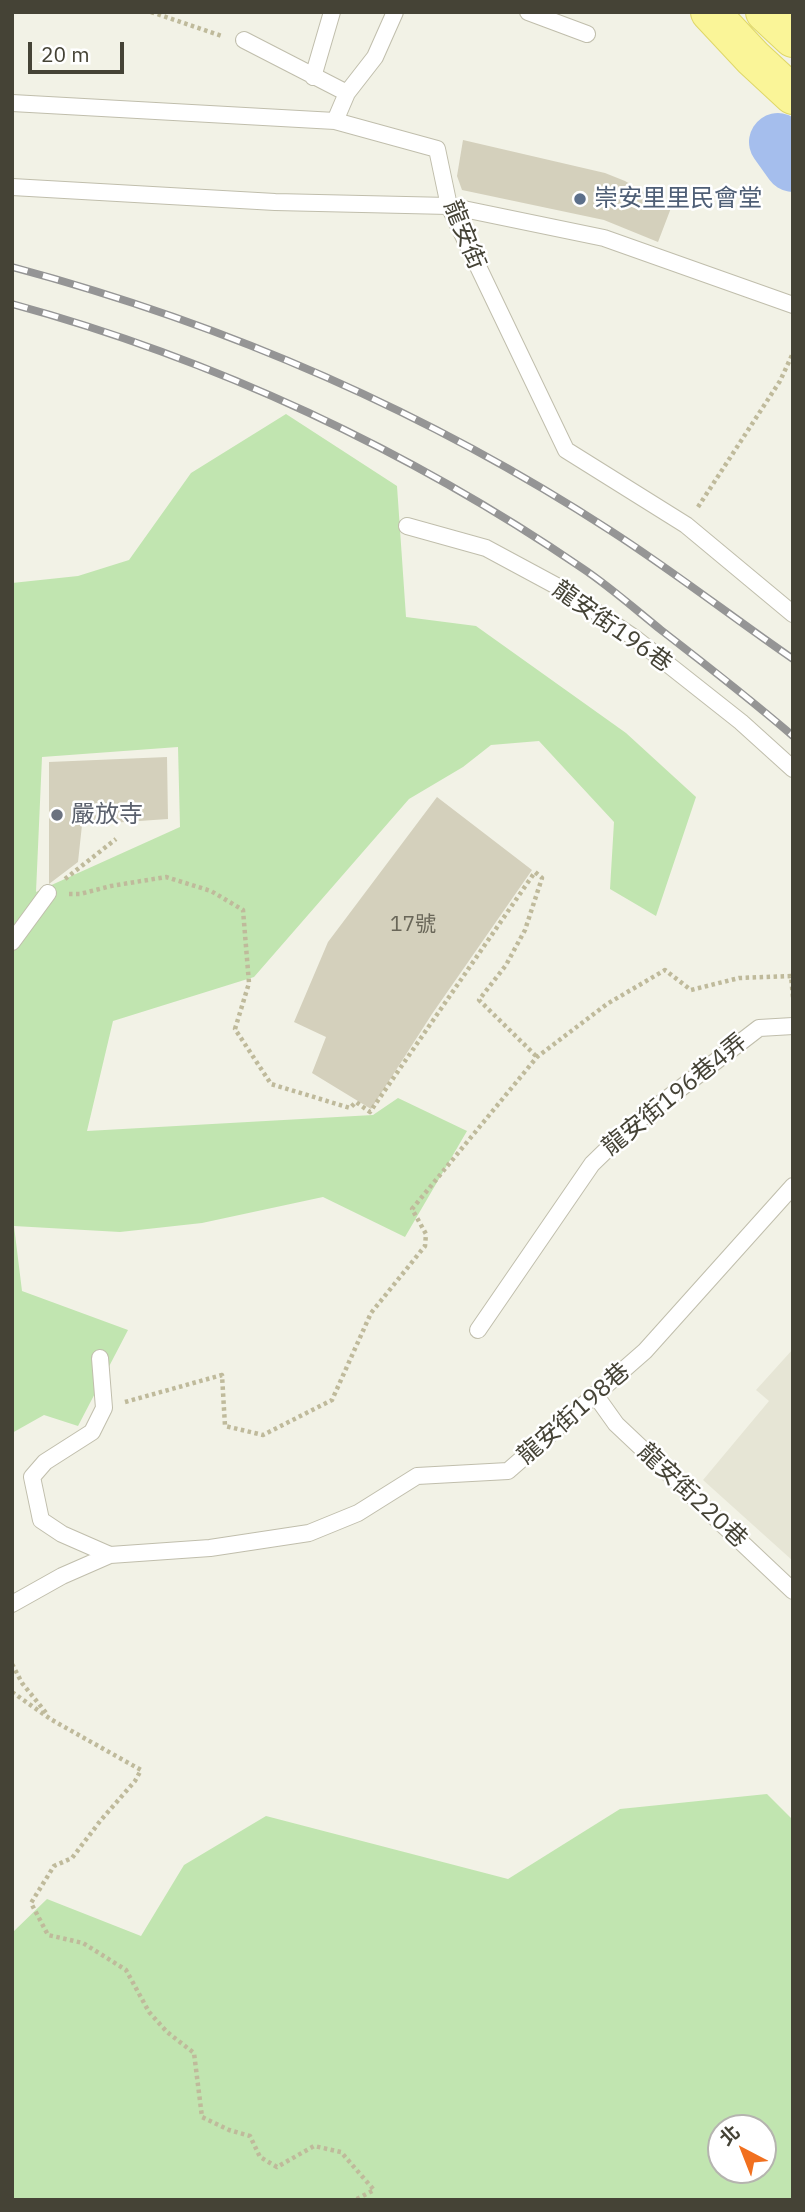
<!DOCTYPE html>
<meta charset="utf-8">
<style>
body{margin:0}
#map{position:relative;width:805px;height:2212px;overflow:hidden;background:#f2f2e6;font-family:"IBM Plex Sans","Noto Sans TC",sans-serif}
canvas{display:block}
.frame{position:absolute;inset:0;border:14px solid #454336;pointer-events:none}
.north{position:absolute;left:707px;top:2114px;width:70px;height:70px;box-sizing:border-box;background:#fff;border:2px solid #b5b4af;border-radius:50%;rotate:318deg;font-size:19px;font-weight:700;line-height:28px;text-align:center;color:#454336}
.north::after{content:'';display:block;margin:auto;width:24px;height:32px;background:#f1701f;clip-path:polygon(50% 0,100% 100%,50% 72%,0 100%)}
.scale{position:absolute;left:28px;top:42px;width:96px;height:32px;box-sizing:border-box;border:4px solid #454336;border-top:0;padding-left:9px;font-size:21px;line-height:24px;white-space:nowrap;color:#454336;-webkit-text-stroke:5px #fff;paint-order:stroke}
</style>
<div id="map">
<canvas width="805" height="2212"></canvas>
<div class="frame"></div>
<div class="north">北</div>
<div class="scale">20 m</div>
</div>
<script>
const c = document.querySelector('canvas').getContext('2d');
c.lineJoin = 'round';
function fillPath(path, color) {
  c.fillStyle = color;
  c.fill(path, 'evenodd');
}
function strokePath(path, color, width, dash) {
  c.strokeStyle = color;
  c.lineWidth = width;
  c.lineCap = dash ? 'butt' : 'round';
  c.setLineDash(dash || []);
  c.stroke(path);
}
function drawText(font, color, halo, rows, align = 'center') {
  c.font = font + ' "IBM Plex Sans","Noto Sans TC",sans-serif';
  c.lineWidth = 5;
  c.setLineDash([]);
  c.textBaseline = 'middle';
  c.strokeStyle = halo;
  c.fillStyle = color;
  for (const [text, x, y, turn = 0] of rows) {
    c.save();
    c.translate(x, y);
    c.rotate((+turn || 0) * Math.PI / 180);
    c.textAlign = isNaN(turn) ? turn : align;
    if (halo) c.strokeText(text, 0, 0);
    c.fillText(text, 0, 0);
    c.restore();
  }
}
const residential = new Path2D(`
 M793,1349V1561L703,1480L769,1401L756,1390Z`);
const green = new Path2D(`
 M286,414L397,486L406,617L476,626L626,733L696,797L656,916L610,889L614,822L539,741L491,745L463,767L409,799L254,977L113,1021L87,1131L373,1115L398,1098L467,1131L405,1237L323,1197L202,1223L120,1232L14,1226L22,1291L128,1330L78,1426L44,1415L12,1433V583L78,576L129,560L191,473ZM178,747L180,827L36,892L42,757Z
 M767,1794L793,1820V2200H12V1933L47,1899L141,1936L184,1865L266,1816L508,1879L620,1809ZM721,2128H763V2170H721Z`);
const river = new Path2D(`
 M778,142L793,163`);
const building = new Path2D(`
 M463,140L605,173L625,181L671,208L658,242L604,220L462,190L457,176Z
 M167,757L168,819L82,825L78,862L49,884V762Z
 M437,797L532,870L432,1014L371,1109L312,1073L326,1037L294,1022L328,942Z`);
const path = new Path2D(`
 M151,12L222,36
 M698,507L780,381L793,353
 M65,879L116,839
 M69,894H80L111,886L166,877L211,891L243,910L249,983L235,1029L271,1084L350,1108L356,1102L370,1112L535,872L542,878L525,930L506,965L479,1000L537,1057
 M125,1402L222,1375L225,1426L263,1435L332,1400L371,1313L425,1246L426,1234L412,1209L537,1057L607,1004L665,970L691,990L739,978L791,976L793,997
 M12,1664L22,1683L47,1714
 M12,1692L52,1720L141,1770L135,1781L101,1820L72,1858L54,1866L31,1903L48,1935L83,1943L126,1970L149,2012L167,2032L194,2053L202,2117L229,2130L250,2136L260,2157L277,2167L314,2146L341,2152L374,2190L355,2200`);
const service = new Path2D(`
 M528,12L587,34
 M244,40L347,93
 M313,77L332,12
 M12,103L335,121L437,149L449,206L566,450L686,525L793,614
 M335,121L347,93L375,57L395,12
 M12,187L275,202L449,206L604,238L793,305
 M407,526L486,548L564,590L636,639L741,722L793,769
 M12,942L48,893
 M478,1330L592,1164L629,1128L759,1028L793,1026
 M100,1358L104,1408L92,1432L45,1462L32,1477L41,1520L62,1534L110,1555
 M596,1396L616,1424L793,1591
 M12,1604L62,1576L110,1555L210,1548L309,1533L358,1513L417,1476L508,1471L645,1351L793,1186`);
const primary = new Path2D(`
 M710,12L753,58L793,95
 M765,12L793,38`);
const rail = new Path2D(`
 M12,267C225,324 426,411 611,531C673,571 732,617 793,659
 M12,304C214,359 409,450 582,568C609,586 635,609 661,630C705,664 750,699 793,736`);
const markers = [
 [580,199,7,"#5c6f8a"],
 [57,815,7,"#6b7280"]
];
const numberNames = [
 ["17號",413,925]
];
const serviceNames = [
 ["崇安里里民會堂",594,199]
];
const streetNames = [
 ["龍安街",464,235,68],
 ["龍安街196巷",612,627,35],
 ["龍安街196巷4弄",675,1095,-39],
 ["龍安街198巷",574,1414,-41],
 ["龍安街220巷",692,1496,43]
];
const worshipNames = [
 ["嚴放寺",71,815]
];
fillPath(residential, '#e6e5d5');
fillPath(green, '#c1e5b0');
strokePath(river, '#a5beed', 58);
fillPath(building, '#d4d0bc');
strokePath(service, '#c0beac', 18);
strokePath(primary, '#dfd768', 40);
strokePath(path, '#bfba9b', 4.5, [3.5, 3.5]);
strokePath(service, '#fff', 16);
strokePath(primary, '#faf598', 38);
strokePath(rail, '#959595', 8);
strokePath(rail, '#fff', 5, [16]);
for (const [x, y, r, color] of markers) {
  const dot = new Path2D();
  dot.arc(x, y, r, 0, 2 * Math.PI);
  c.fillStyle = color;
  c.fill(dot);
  strokePath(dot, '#fff', 2.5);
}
drawText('21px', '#696658', null, numberNames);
drawText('24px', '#4e5e75', '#fff', serviceNames, 'left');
drawText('24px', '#454336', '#fff', streetNames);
drawText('24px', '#5b616d', '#fff', worshipNames, 'left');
</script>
